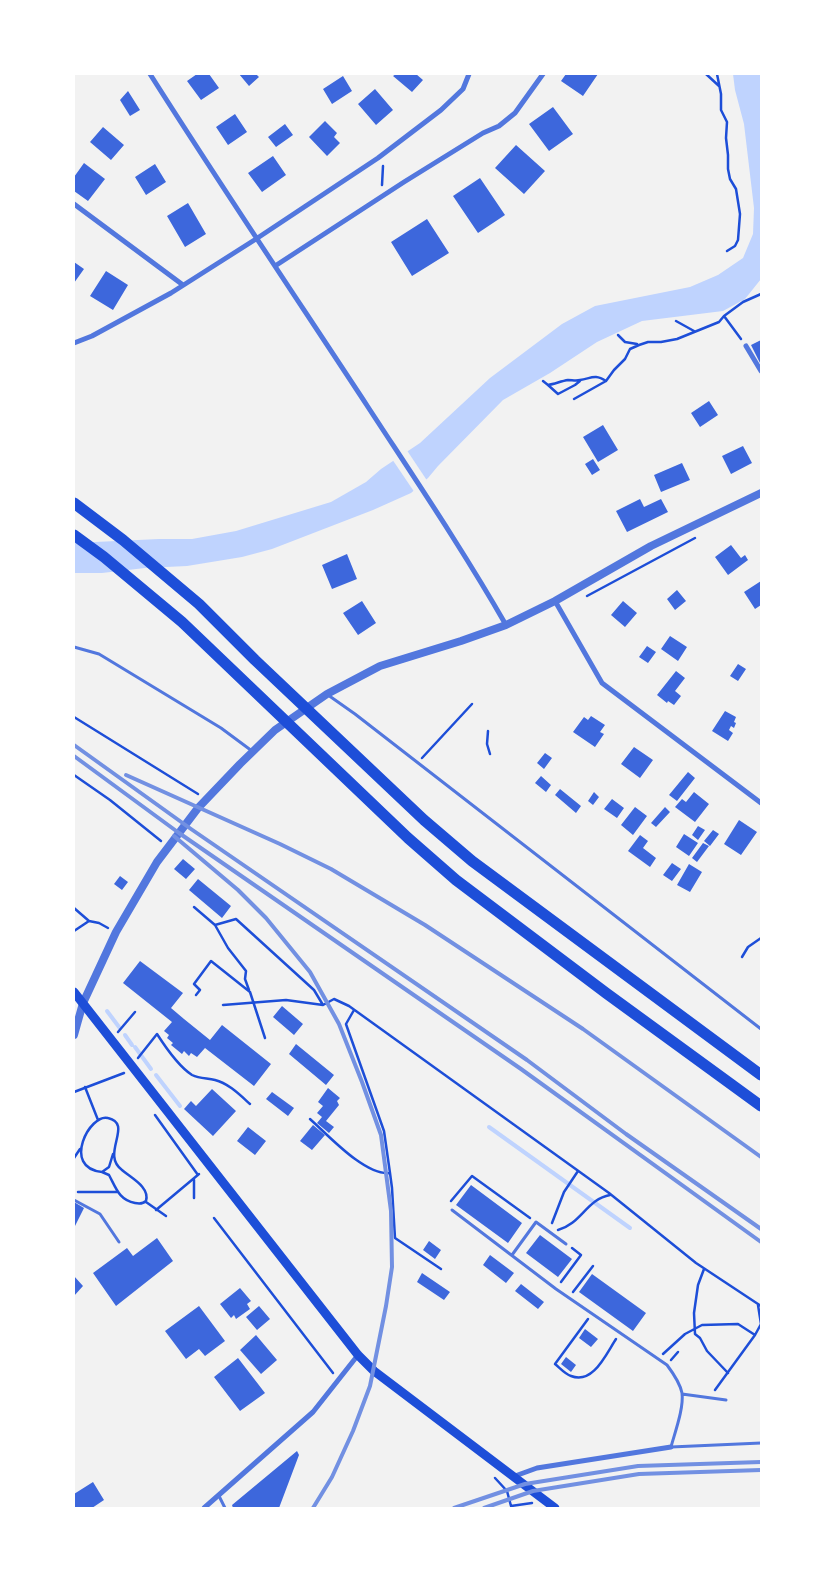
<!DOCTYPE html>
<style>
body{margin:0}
#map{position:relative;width:835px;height:1582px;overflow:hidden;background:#f2f2f2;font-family:"Source Serif 4",serif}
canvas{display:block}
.frame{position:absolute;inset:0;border:75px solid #fff;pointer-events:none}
</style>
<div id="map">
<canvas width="835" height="1582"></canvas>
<div class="frame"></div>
</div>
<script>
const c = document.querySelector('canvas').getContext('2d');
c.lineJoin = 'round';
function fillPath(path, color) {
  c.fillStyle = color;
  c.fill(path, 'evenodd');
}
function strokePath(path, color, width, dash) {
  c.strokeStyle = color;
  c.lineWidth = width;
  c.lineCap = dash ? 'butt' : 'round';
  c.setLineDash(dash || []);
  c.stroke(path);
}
const water = new Path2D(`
 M733,74H761V279L745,299L723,311L642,321L597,342L550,373L503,400L438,466L428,478L411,493L373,510L272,549L242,557L187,566L145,568L102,573H74V543L159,539H192L236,531L331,502L366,482L381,469L420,443L490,378L562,324L595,306L690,287L718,275L743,258L753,234L754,208L744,124L735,90Z`);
const pier = new Path2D(`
 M406,449L428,482L415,493L392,459Z`);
const stream = new Path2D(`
 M107,1011L119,1027
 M125,1035L132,1045
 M135,1047L151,1069
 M156,1075L180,1106
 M489,1127L630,1228`);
const building = new Path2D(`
 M197,74H209L219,88L201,100L187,81Z
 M239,74H256L259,77L249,86Z
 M396,74H416L423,80L412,92L393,76Z
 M566,74H598L583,96L561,81Z
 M343,76L352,91L332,104L323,89Z
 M375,89L393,110L376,125L358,104Z
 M128,91L140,110L130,116L120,100Z
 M553,107L573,134L549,151L529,124Z
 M235,114L247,132L228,145L216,127Z
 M325,121L337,133L334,137L340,143L327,156L309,137Z
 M285,124L293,135L276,147L268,137Z
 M103,127L124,145L111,160L90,142Z
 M516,145L545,171L524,194L495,168Z
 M273,156L286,175L262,192L248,173Z
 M84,163L105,179L88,201L74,191V177Z
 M155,164L166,182L146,195L135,177Z
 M480,178L505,215L478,233L453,196Z
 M188,203L206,234L185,247L167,216Z
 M427,219L449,253L412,276L391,242Z
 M74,262L84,269L74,283Z
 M106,271L128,285L113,310L90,296Z
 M761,340V365L751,345Z
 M709,401L718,415L700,427L691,413Z
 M603,425L618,450L598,462L583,437Z
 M743,446L752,463L731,474L722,456Z
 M593,459L600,470L592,475L585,464Z
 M682,463L690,480L661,492L654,475Z
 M640,499L644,507L661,499L668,512L627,532L616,511Z
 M731,545L741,558L745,555L748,560L728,575L715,557Z
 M347,554L357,579L332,589L322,565Z
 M761,581V605L755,609L744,592Z
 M677,590L686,601L675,610L667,599Z
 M362,601L376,623L358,635L343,613Z
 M623,601L637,613L625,627L611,615Z
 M670,636L687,647L678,661L661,649Z
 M647,646L656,652L648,663L639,657Z
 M738,664L746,669L738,681L730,676Z
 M676,671L685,678L675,691L681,696L674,705L668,701L667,703L657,695Z
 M725,711L736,717L734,722L736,723L734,728L731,726L729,730L733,733L728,741L712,731Z
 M591,716L605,725L600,732L604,734L595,747L573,732L584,717L588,720Z
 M634,747L653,760L640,778L621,764Z
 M545,753L552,758L544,769L537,763Z
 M688,772L695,778L677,801L669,795Z
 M541,776L551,785L546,792L535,783Z
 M560,789L581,806L576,813L555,795Z
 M594,792L599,797L593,805L588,801Z
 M694,792L709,804L695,822L675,807L682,799L686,802Z
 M612,799L624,808L617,818L604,809Z
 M635,807L647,816L633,835L621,825Z
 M665,807L670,812L656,827L651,823Z
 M739,820L757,832L741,855L724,844Z
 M698,826L705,830L698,840L692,835Z
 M713,830L719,834L710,846L704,841Z
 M684,834L698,843L689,856L676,847Z
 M640,835L648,841L643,848L656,858L650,867L628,851Z
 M703,843L709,846L697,862L692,858Z
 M183,859L195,869L186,879L174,869Z
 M672,863L681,869L672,881L663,875Z
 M689,864L702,872L690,892L677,885Z
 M120,876L128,882L122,890L114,884Z
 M198,879L231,906L222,918L189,890Z
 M140,961L183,993L171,1008L184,1019L210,1040L222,1025L271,1064L254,1086L205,1048L197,1057L191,1053L189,1056L184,1051L182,1054L171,1045L173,1043L167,1038L169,1035L164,1031L172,1022L123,983Z
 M282,1006L303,1024L294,1035L273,1017Z
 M296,1044L334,1075L326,1085L289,1054Z
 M328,1088L340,1098L337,1101L339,1105L326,1121L334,1127L329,1133L317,1123L322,1117L317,1113L323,1106L318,1102Z
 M212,1089L236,1111L213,1136L184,1109L191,1101L196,1106Z
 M272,1092L294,1108L288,1116L266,1099Z
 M313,1125L325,1135L312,1150L300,1141Z
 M248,1127L266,1141L255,1155L237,1141Z
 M471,1185L522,1223L508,1243L456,1205Z
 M74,1202L84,1208L74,1228Z
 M540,1235L572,1259L558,1277L526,1253Z
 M157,1238L173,1261L116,1306L93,1273L127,1248L133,1256Z
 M429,1241L441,1250L435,1259L423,1250Z
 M490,1255L514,1273L506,1283L483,1265Z
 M422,1273L450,1292L444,1300L417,1282Z
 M592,1274L646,1313L633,1331L579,1292Z
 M74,1276L83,1286L74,1296Z
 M521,1284L544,1302L538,1309L515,1291Z
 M240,1288L251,1301L247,1304L250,1309L236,1319L234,1315L231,1318L220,1304Z
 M199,1306L225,1341L205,1356L199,1349L186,1359L165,1331Z
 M259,1306L270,1319L257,1330L246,1317Z
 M585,1329L598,1339L591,1347L579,1338Z
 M256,1335L277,1360L261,1374L240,1350Z
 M566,1357L576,1365L571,1372L561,1364Z
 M238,1358L265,1393L240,1411L214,1377Z
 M297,1451L299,1455L279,1508H233L232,1505Z
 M93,1482L104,1500L92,1508H74V1494Z`);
const path = new Path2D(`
 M706,74L719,86
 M717,74L721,94V110L727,122L726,138L728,155V169L730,179L736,189L740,214L738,240L735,246L727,251
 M382,185L383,166
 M724,316L743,302L761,294
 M676,321L694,331
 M618,335L625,342L637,344
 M543,381L548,385C555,384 561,381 568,380C572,380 576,381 580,380C592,378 595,374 606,381L614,370L625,359L630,349L639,345L648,342H661L677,339L719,322L724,316L741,339
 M548,385L558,394L575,385L580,381
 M574,399L606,381
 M587,596L695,538
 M74,717L198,794
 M488,731L487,744L490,754
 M422,758L472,704
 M74,775L110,800L161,841
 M194,907L215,925L236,919L314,990L323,1005
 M74,908L89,921
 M215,925L228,948L246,971L245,979L249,990
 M74,931L89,921L99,923L108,928
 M742,957L748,947L761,938
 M196,995L200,990L194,984L211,961L250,992L265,1038
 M223,1005L286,1000L323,1005L334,999L349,1006L609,1193L696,1263L761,1306
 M354,1010L346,1024L347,1027L384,1131L390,1173
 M118,1032L135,1012
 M138,1058L157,1034C166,1048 178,1066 192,1075C200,1079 207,1078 215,1080C228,1083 240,1095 250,1104
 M85,1087L98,1120
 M74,1092L124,1073
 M155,1115L198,1175
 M310,1119C328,1135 365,1176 390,1173L392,1188L395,1238L441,1269
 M74,1158L80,1149
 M102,1172L109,1175C116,1188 119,1200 135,1203C140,1204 143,1204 146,1201C150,1187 131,1178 122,1170C100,1154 134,1124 108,1118C90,1113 61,1168 102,1172L109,1167L113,1154
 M78,1192H117
 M194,1198V1180
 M451,1201L472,1176L530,1218
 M146,1202L166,1216
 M156,1210L199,1174
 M214,1218L333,1373
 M552,1223L564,1192L578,1171
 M558,1230C581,1224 587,1199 610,1195
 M704,1269L698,1285L694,1313L695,1334L700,1338L707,1351L728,1373
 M561,1282L581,1255L572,1248
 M573,1292L593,1266
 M588,1319L555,1364C560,1368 565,1374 571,1376C593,1385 606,1354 616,1339
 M663,1354L685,1334L702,1325L738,1324L755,1335
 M671,1360L678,1352
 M715,1390L755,1335L761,1324L758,1305
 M495,1478L507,1491L511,1506L532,1503`);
const service = new Path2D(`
 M74,647L99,654L221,728L252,751
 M328,695L355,714L761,1029
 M74,1200L100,1214L119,1242
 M452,1210L556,1289L667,1365C673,1373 680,1383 682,1393C684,1408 675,1432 671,1447L761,1443
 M512,1255L536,1222L566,1244
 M682,1394L726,1400
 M219,1496L225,1508`);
const minor = new Path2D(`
 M150,74C221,186 295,296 368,407C415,479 463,550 506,625
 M74,204L183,285
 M275,266L404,182L483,133L499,126L515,113L543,74
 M74,343L92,336L171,293L256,239L378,158L441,110L463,89L469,74
 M746,346L761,371
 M555,601L602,683L761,803
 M515,1476L537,1468L671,1447
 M204,1508L313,1412L358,1355`);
const tertiary = new Path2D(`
 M74,1035L83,1003L116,932L157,862L198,808L240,764L275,730L327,694L380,666L461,641L506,625L555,601L651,546L761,493`);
const secondary = new Path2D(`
 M74,992L358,1355L374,1371L555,1508`);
const motorway = new Path2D(`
 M74,503L123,540L199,604L255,660L424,820L472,861L761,1075
 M74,535L104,557L182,622L408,838L456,880L606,993L761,1106`);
const rail = new Path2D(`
 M74,745L191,829L527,1060L626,1134L761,1229
 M74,756L179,833L521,1069L761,1242
 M126,775L280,844L331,869L425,925L583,1029L761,1157
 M174,836L238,890L266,918L310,972L339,1024L362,1082L381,1135L391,1211L392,1267L386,1306L370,1386L353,1431L332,1477L313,1508
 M454,1508L525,1484L638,1466L761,1462
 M484,1508L533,1491L639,1474L761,1470`);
fillPath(water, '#bfd3fe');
fillPath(pier, '#f2f2f2');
strokePath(stream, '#bfd3fe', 4);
fillPath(building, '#3d67dc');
strokePath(path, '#1d4ed8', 2.5);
strokePath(service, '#5277de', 3);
strokePath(minor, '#5277de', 5);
strokePath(tertiary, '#5277de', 8);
strokePath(secondary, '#1d4ed8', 9);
strokePath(motorway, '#1d4ed8', 11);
strokePath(rail, '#7290e2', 4);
</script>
